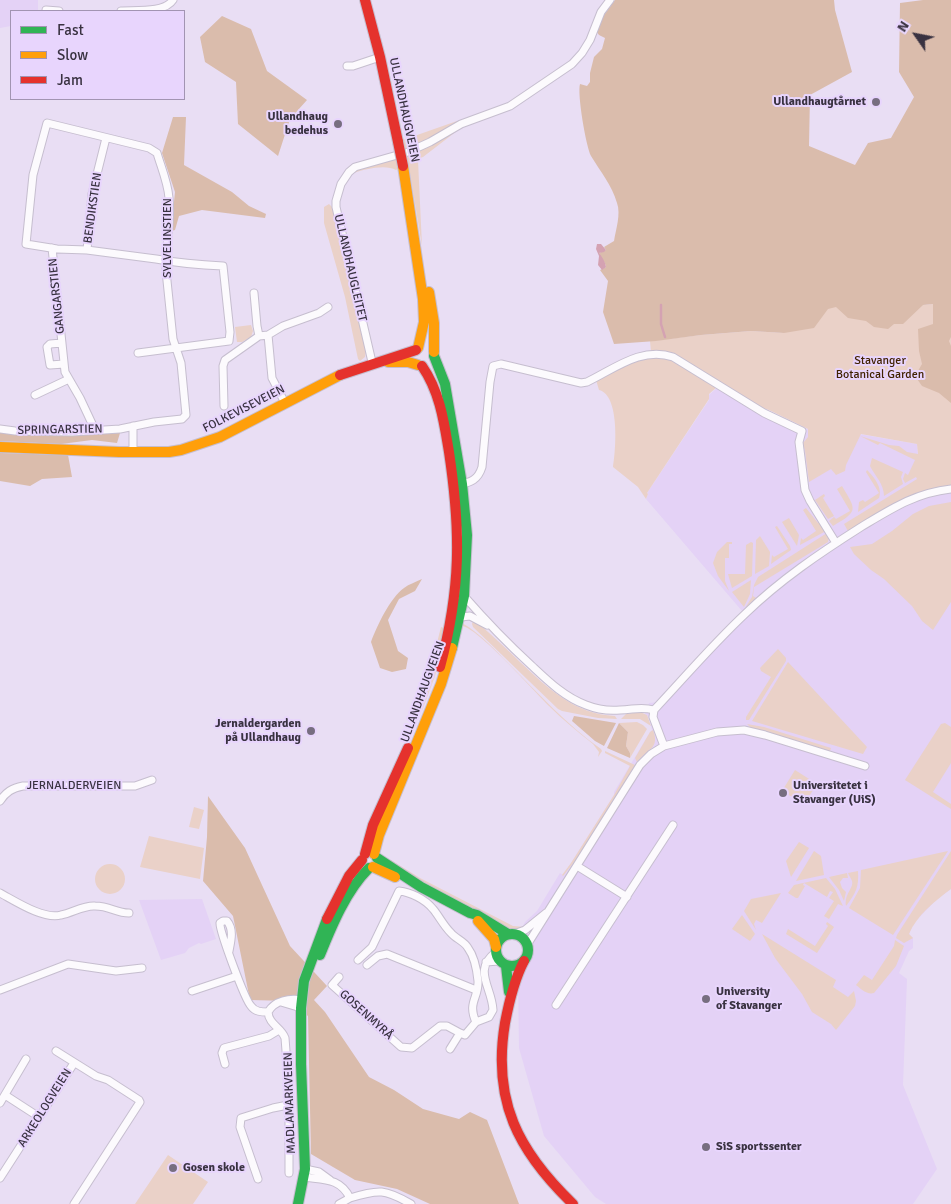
<!DOCTYPE html>
<meta charset="utf-8">
<style>
body{margin:0}
#map{position:relative;width:951px;height:1204px;overflow:hidden;background:#e9def4;font-family:Signika,sans-serif}
canvas{display:block}
.legend{position:absolute;left:10px;top:10px;width:175px;height:90px;box-sizing:border-box;background:#e8d5fd;border:1px solid #a294b2;margin:0;padding:6px 9px;list-style:none;font-size:15px;color:#393241}
.legend li{display:flex;align-items:center;gap:10px;height:25px}
.legend b{width:25px;border:1px solid #a294b2}
.north{position:absolute;left:891px;top:10px;width:50px;height:50px;-webkit-text-stroke:4px #e8d5fd;paint-order:stroke;rotate:303deg;font-size:14px;font-weight:700;line-height:20px;text-align:center;color:#393241}
.north::after{content:'';display:block;margin:auto;width:18px;height:22px;background:#393241;clip-path:polygon(50% 0,100% 100%,50% 72%,0 100%)}
</style>
<div id="map">
<canvas width="951" height="1204"></canvas>
<ul class="legend">
<li><b style="height:6px;background:#30b455"></b>Fast</li>
<li><b style="height:6px;background:#ff9f0a"></b>Slow</li>
<li><b style="height:6px;background:#e5322d"></b>Jam</li>
</ul>
<div class="north">N</div>
</div>
<script>
const c = document.querySelector('canvas').getContext('2d');
c.lineJoin = 'round';
function fillPath(path, color) {
  c.fillStyle = color;
  c.fill(path, 'evenodd');
}
function strokePath(path, color, width, dash) {
  c.strokeStyle = color;
  c.lineWidth = width;
  c.lineCap = dash ? 'butt' : 'round';
  c.setLineDash(dash || []);
  c.stroke(path);
}
function drawText(font, color, halo, rows, align = 'center') {
  c.font = font + ' Signika,sans-serif';
  c.lineWidth = 4;
  c.setLineDash([]);
  c.textBaseline = 'middle';
  c.strokeStyle = halo;
  c.fillStyle = color;
  for (const [text, x, y, turn = 0] of rows) {
    c.save();
    c.translate(x, y);
    c.rotate((+turn || 0) * Math.PI / 180);
    c.textAlign = isNaN(turn) ? turn : align;
    if (halo) c.strokeText(text, 0, 0);
    c.fillText(text, 0, 0);
    c.restore();
  }
}
const built = new Path2D(`
 M0,0H38V11H11V26L0,28Z
 M718,387L808,429V437L859,434L917,444L918,455L926,489L951,486V889L936,900L913,924L909,934L913,938V948L909,951L899,973L907,979L903,1085L937,1169L913,1204H606L595,1197L544,1136L519,1048L518,980L531,957L534,936L523,926L525,922L537,911L560,873L563,875L571,863L614,795V792L650,732L652,730L648,717L645,714L649,703L658,702L742,611L646,499L648,494L647,493L709,400V395Z
 M202,899L216,939L201,944L199,943L189,948L185,953L161,960L139,900Z`);
const green = new Path2D(`
 M457,121L458,123L436,135L405,149L403,140Z
 M462,127L423,157L420,158L412,153Z
 M409,154L418,160L422,246L407,155Z
 M397,159L399,168L396,170C386,164 364,169 354,173L358,169Z
 M329,204L333,208L366,350L365,357L360,361L358,359L345,297L324,223V207Z
 M829,291L923,305L933,304L951,324V486C912,488 881,511 848,531L844,524L917,479L916,477L905,483L903,479L905,473L908,475L915,460L880,443L878,445L860,436L846,465L845,471L836,475L831,469L809,482L805,451L803,443L808,437V429L769,410L762,408L717,387L709,394V399L647,493L648,494L646,499L638,487L613,467C616,450 620,395 599,390L596,380L651,352L650,341L701,335L751,331L784,333ZM861,434L917,444L918,454L907,452L899,446L889,445L860,436Z
 M251,325L253,331L251,337L242,342H237L235,327Z
 M872,458L903,472L901,477L903,484L884,496C884,484 875,476 870,466Z
 M867,470C874,477 883,488 879,498L858,512L859,502L863,500L865,502L879,493L866,472Z
 M842,486C857,511 858,511 833,526L829,521L834,517L836,519L850,511L837,489Z
 M824,494L825,496L823,498L834,516L828,519L815,500Z
 M951,502V602L933,630L922,621L912,606L884,579L871,570L854,554L850,547L872,544L892,531L913,514L929,506Z
 M806,508L818,523L820,522L826,531L800,545L801,538L803,540L816,531L803,510Z
 M789,518L799,535L797,546L782,522Z
 M777,526L790,546L791,550L771,564L772,555L774,557L788,549L775,527Z
 M827,533L829,537L828,542L754,587L753,596L756,598L745,608L752,597L754,585L758,577Z
 M760,536L770,552L769,566L755,574L756,540Z
 M727,542H732V544H729V558H725V581L729,591L718,576L713,563L717,552Z
 M751,542L753,543L752,576L732,588L728,574H745L746,545Z
 M751,580L750,594L744,607L732,592Z
 M473,621L480,625C494,637 507,649 520,662C548,688 574,714 615,716L617,719L598,718L562,711L558,709L473,627L472,624Z
 M462,623C480,633 495,650 509,664C538,693 567,725 601,749L602,751L598,757L599,752L593,744C578,732 563,720 549,706C535,692 477,627 462,626Z
 M441,627L447,629L435,676L422,711V702Z
 M778,649L786,658V661L749,720H746V717L771,677L761,671L760,668Z
 M788,662L867,747L863,754L752,721Z
 M640,712L647,715L651,726L640,719H621L626,714Z
 M637,722L643,725L647,729L630,758V753L626,746L628,732L619,723Z
 M945,723L951,727V763L933,792L951,804V809L905,780L941,724Z
 M747,724L764,727L831,748L830,751L751,728Z
 M653,730C660,749 648,748 637,762L635,758L650,732Z
 M605,751L635,765L578,857L563,876L562,875L571,863L614,795L630,766L605,753Z
 M795,770L817,784L804,804L782,791Z
 M194,807L204,810L199,829L189,827Z
 M149,836L204,848L200,879L140,867Z
 M799,842L809,848L791,877L786,861Z
 M814,851L821,856L824,875L796,881Z
 M948,851L893,935L849,908L860,888L861,870Z
 M951,851V889C935,901 917,915 909,934L913,938L904,943L896,938L897,935Z
 M391,860L420,878L513,926L525,927L520,929L509,930L409,876L389,864Z
 M95 879a15 15 0 1 1 30 0a15 15 0 1 1-30 0Z
 M858,871C859,887 856,893 846,906C844,894 854,888 852,881C851,878 849,876 848,873Z
 M847,873L848,878H843L840,882L842,888L846,892L844,901L839,890L829,877Z
 M826,878L835,889L843,906L838,904L829,919L824,916L834,901L829,898L833,892L830,891L827,897L804,883L803,885L805,886L798,898H796L788,893L794,885Z
 M781,893L762,923L756,920L754,924L756,930L744,911L751,899Z
 M742,915L755,934L750,941L732,929Z
 M827,922L834,927L817,953L786,934L788,929L815,946L828,926L826,924Z
 M762,934L836,980L833,987L848,997L854,991L856,1001L855,1006L836,1030L831,1024L812,1012L802,994L775,958Z
 M895,940L904,946L896,966L874,993C867,995 861,989 856,985L864,975L872,980L894,946Z
 M168,1155L208,1182L193,1204H135Z`);
const forest = new Path2D(`
 M615,0H834L835,10L852,72L810,95L809,146L855,165L868,143L891,138L914,97L899,72L900,3L923,0H951V337L949,341L951,346V403L939,393L922,386L915,376L922,364L919,351L918,329L933,324V304L923,305L903,324H894L888,329L874,327L866,321L848,318L836,307L828,309L814,328L784,333L751,331L701,335L656,341L614,344L603,312L608,281L600,270L606,267C605,261 600,258 599,253L606,250L604,247L614,241C616,229 621,214 617,203C612,185 600,171 591,156C586,146 577,94 580,84L587,86L590,82V73L594,57L602,49L605,38L599,35L596,31L604,15Z
 M222,16L251,29L267,71L307,100L290,119L278,156L238,124L236,82L205,62L200,37Z
 M173,117H186L184,165L232,192L249,206L266,214L265,218L202,210L179,216L175,230L171,231L175,192L162,153Z
 M0,432L59,436L120,433L117,443L92,440L61,444L0,441Z
 M0,453L68,455L72,477L42,479L30,486L0,481Z
 M422,579L415,591L399,599L388,620L398,651L408,658L406,669L392,672L380,668L371,642C377,626 390,598 404,588C409,584 416,582 422,579Z
 M574,716L616,723L604,746L595,741L572,721Z
 M619,723L628,732L626,746L630,753V758L607,748Z
 M208,796L245,848L290,946L327,986L314,1000L325,1012L369,1077L394,1090L423,1109L459,1119L470,1112L487,1120L519,1204H430L397,1189L355,1180L311,1154L308,1016L290,1001L250,1000L233,916L203,881L207,837Z`);
const water = new Path2D(`
 M597,244H601L606,250L604,252L599,253C602,257 605,261 606,267L602,270L598,265L599,256L596,249Z`);
const stream = new Path2D(`
 M661,305V324L665,337`);
const street = new Path2D(`
 M46,10L59,11
 M121,11C135,10 165,13 173,0
 M347,66H353L380,57
 M52,248L65,372L80,398L95,430
 M87,250L92,194L106,138
 M254,293L257,326L259,336
 M268,335L272,378L285,403
 M62,343L50,344L47,347L50,365L64,364
 M138,353L229,341
 M372,362L336,207V201L341,184L349,172L355,167L408,152L430,142L461,124L510,106L572,64L582,53L590,40L601,12L610,0
 M35,395L69,379
 M224,406L223,366L225,360L259,336L268,335L283,326L319,313L328,307
 M0,429L15,431L72,432L120,429L154,422L182,419L186,415L181,363L173,339L166,271C165,247 172,221 169,198C168,183 161,167 157,153L149,148L47,123L33,175L26,244L57,249L87,250L156,259C178,263 201,265 223,266L230,332L229,341
 M133,452V426
 M459,485C471,482 478,480 482,467L490,382L493,366L501,364L581,383L587,382C614,369 642,346 673,357L764,413L802,431L799,442L805,490L810,501L836,543
 M464,596C485,620 507,643 531,665C547,680 564,697 586,705C596,709 609,711 620,710C633,710 640,706 654,710C684,678 713,644 745,614C780,580 820,553 861,527C891,509 915,493 951,489
 M461,617L470,616L487,625
 M654,710L653,717L664,746
 M0,801C6,792 12,788 23,786H135L152,780
 M577,866L627,897
 M0,893C15,901 44,920 61,915C72,913 84,905 95,906C110,906 116,913 129,913
 M514,934L525,930L546,913
 M527,945L640,765L651,754L664,746L717,732L744,730L765,735L865,766
 M229,951C231,941 234,929 227,921H223L220,923C219,930 245,1000 251,1006C255,1012 262,1012 268,1012C275,1000 290,998 302,1000
 M358,960L372,947L399,891C410,892 425,899 433,909C439,916 443,925 451,933C456,939 464,941 468,948C474,956 477,971 478,981C479,998 467,1002 476,1022L489,1017L493,1010C492,987 472,970 496,952
 M486,962L499,961
 M367,965L378,956L387,954L476,990
 M339,977L332,985L401,1047L412,1048L440,1026H447L460,1033
 M0,990L68,964L116,971L142,968
 M192,991L237,976
 M281,1002L301,1008
 M556,1005L673,825
 M268,1012C269,1025 281,1027 285,1038L289,1090V1173
 M450,1049L460,1033L465,1035L476,1022
 M56,1051L96,1076L108,1080L139,1100L140,1102L74,1204
 M225,1064L222,1053L224,1048L269,1036L279,1030
 M5,1095L39,1117
 M0,1103L26,1059
 M305,1169L319,1172L330,1180
 M304,1177C325,1180 340,1178 350,1198C379,1189 385,1189 411,1204
 M0,1178L74,1063
 M258,1179L240,1127L241,1118L273,1108L288,1105
 M339,1204L350,1198`);
const fast = new Path2D(`
 M434,356L445,384L462,484L467,535L464,596L452,648
 M377,858L421,887L470,913L477,915L508,934
 M496 950a16 16 0 1 1 32 0a16 16 0 1 1-32 0Z
 M320,955C332,925 346,891 369,868
 M506,966L509,992
 M298,1204L305,1169L301,1064V1008L304,981L327,919`);
const slow = new Path2D(`
 M403,166L423,299L424,322L418,348
 M429,292L434,323V352
 M388,362H408L418,365
 M0,447L119,452H169L181,450L220,437L340,375
 M374,854L379,835L441,684L452,648
 M373,867L395,877
 M478,921L494,939L496,947`);
const jam = new Path2D(`
 M365,0L380,57L398,142
 M422,366C440,392 444,422 449,452C461,532 461,589 440,667
 M340,375L416,350
 M365,854L373,825L408,748
 M327,919L349,876L362,860
 M524,961C514,980 509,1002 505,1023C492,1101 518,1151 573,1204`);
const jamBridge = new Path2D(`
 M398,142L403,166`);
const markers = [
 [876,102,5,"#776e80"],
 [338,124,5,"#776e80"],
 [311,731,5,"#776e80"],
 [783,793,5,"#776e80"],
 [706,999,5,"#776e80"],
 [706,1147,5,"#776e80"],
 [173,1168,5,"#776e80"]
];
const poiNames = [
 ["Ullandhaugtårnet",866,102,"right"],
 ["Ullandhaug",328,117,"right"],
 ["bedehus",328,131,"right"],
 ["Jernaldergarden",301,724,"right"],
 ["på Ullandhaug",301,738,"right"],
 ["Universitetet i",793,786],
 ["Stavanger (UiS)",793,800],
 ["University",716,992],
 ["of Stavanger",716,1006],
 ["SiS sportssenter",716,1147],
 ["Gosen skole",183,1168]
];
const streetNames = [
 ["ULLANDHAUGVEIEN",404,110,78],
 ["BENDIKSTIEN",93,208,-82],
 ["SYLVELINSTIEN",168,238,-90],
 ["ULLANDHAUGLEITET",350,268,77],
 ["GANGARSTIEN",57,296,-96],
 ["FOLKEVISEVEIEN",244,409,-27],
 ["SPRINGARSTIEN",60,430,-1],
 ["ULLANDHAUGVEIEN",423,692,-70],
 ["JERNALDERVEIEN",74,786],
 ["GOSENMYRÅ",366,1015,42],
 ["MADLAMARKVEIEN",290,1103,-92],
 ["ARKEOLOGVEIEN",45,1108,-58]
];
const parkNames = [
 ["Stavanger",880,361],
 ["Botanical Garden",880,375]
];
fillPath(built, '#e4d2f6');
fillPath(green, '#ead1c8');
fillPath(forest, '#dabcac');
fillPath(water, '#d4a2b2');
strokePath(stream, '#d4a2b2', 2.5);
strokePath(street, '#c6becf', 9);
strokePath(fast, '#c6becf', 12);
strokePath(slow, '#c6becf', 12);
strokePath(jam, '#c6becf', 12);
strokePath(street, '#fcfafd', 7);
strokePath(fast, '#30b455', 10);
strokePath(slow, '#ff9f0a', 10);
strokePath(jam, '#e5322d', 10);
strokePath(jamBridge, '#c6becf', 12, []);
strokePath(jamBridge, '#e5322d', 10);
for (const [x, y, r, color] of markers) {
  const dot = new Path2D();
  dot.arc(x, y, r, 0, 2 * Math.PI);
  c.fillStyle = color;
  c.fill(dot);
  strokePath(dot, '#e8d5fd', 2);
}
drawText('bold 12px', '#393241', '#e8d5fd', poiNames, 'left');
drawText('12px', '#393241', '#e8d5fd', streetNames);
drawText('12px', '#402200', '#e8d5fd', parkNames);
</script>
